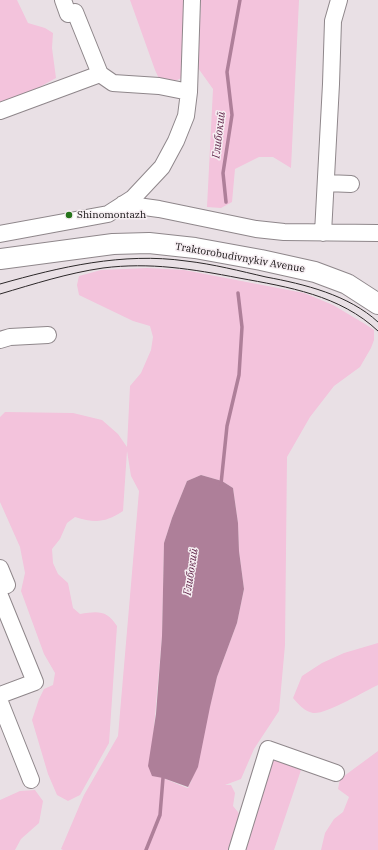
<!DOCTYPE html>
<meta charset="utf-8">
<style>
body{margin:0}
canvas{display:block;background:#e9e0e5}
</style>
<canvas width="378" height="850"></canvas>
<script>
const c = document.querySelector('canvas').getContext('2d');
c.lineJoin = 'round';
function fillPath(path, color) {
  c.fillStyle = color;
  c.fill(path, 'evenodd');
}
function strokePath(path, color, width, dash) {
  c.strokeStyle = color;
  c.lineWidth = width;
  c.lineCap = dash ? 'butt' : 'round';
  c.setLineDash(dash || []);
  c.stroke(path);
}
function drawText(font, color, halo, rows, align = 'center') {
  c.font = font + ' "IBM Plex Serif",serif';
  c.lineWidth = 3;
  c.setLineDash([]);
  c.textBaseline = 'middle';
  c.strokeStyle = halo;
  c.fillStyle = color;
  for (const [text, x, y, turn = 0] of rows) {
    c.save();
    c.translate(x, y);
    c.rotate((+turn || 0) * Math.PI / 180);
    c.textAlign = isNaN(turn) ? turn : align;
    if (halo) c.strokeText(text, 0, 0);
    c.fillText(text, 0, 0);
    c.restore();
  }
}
const green = new Path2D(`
 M0,0H17L28,23L45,28L53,33L52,48L56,78L27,94L0,103Z
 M130,0H188L187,74C176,82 173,82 160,81L155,70Z
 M201,0H299L291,168L273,157H259L235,169L232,202L221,208L207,207L213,89L198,68Z
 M147,268L184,270L304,293L333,305L365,324L374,330V340L371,348L360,367L334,386L310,417L287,457L285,645L279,711L254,749L241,779L225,785H231L235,793L233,806L238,812L242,820L233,850H63L61,849L84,795L118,736L139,491L131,476L127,451L123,511C105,523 95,523 75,517L67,523L60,539L52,549L53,563L58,574L68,583L73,608L80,614C98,611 107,610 117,626L109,743L80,795L68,801L57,795L48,774L32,720L39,699L44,689L53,685L55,673L44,654L21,591L25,573L20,547L0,502V417L5,412L73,413L102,420L118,434L127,447L130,386L141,373L151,350L153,337L150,326L133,321L79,295L77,285L79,276L101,270ZM201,475L222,481L233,488L238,523L239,551L244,589L237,623L217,677L191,782L188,787L189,788H187L163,778L153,739L162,636L164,543L172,518L187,481Z
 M378,643V685C365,691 325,715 313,713C304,711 298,704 293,698L302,676L322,663L344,653Z
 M378,751V850H321L325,833L334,819L343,812L349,797L338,789L340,779Z
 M275,758L297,764L301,770L274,850H242L268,760Z
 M35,790L43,801L39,823L21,839L15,850H0V800L20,791Z`);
const water = new Path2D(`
 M201,475L222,481L233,488L238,523L239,551L244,589L237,623L217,677L210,707L198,767L188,787L163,778L152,776L148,766L156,714L162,636L164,543L172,518L187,481Z`);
const stream = new Path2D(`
 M226,202L223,173L232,115L227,72L240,0
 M221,484L227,426L239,375L242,327L238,293
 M146,850L160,815L163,778L165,775`);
const minor = new Path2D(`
 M63,0L68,14L75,12L100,74
 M0,111L100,74L113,83L159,86L189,92
 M326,183L351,184
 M123,204L159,209L256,229L284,232L378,233
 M323,233L331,84L333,21L339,0
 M0,234L108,214L133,198L162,167L176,141L186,116L189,92L192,0
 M0,340L10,337L48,335
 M0,568L7,585L0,587
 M0,596L35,682L0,695
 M0,702L31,780
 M237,850L268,749L336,773`);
const major = new Path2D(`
 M0,259L113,244L149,243L195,248L261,260L315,272L347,284L378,304`);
const tram = new Path2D(`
 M0,284C60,267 123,252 186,261C213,264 240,271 266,277C304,284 349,295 378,322
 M0,294C34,284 68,273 103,268C150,262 192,269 239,278C288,287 340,295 378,331`);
const markers = [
 [69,215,4,"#26741b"]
];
const poiNames = [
 ["Shinomontazh",77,215]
];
const streetNames = [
 ["Traktorobudivnykiv Avenue",240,258,10]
];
const waterNames = [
 ["Глибокий",219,135,-83],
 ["Глибокий",191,572,-81]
];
fillPath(green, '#f3c3dc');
fillPath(water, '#ae7f99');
strokePath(stream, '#ae7f99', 3.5);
strokePath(minor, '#8f878b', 18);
strokePath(major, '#8f878b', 22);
strokePath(minor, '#fff', 16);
strokePath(major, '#fff', 20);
strokePath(tram, '#2c2829', 1);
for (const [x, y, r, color] of markers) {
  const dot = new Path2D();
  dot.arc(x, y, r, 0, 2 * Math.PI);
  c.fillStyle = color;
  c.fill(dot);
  strokePath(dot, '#f6eef2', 1.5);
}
drawText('10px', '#0f0c0d', '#f6eef2', poiNames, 'left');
drawText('10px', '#0f0c0d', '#f6eef2', streetNames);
drawText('italic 11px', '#5f2448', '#f6eef2', waterNames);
</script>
